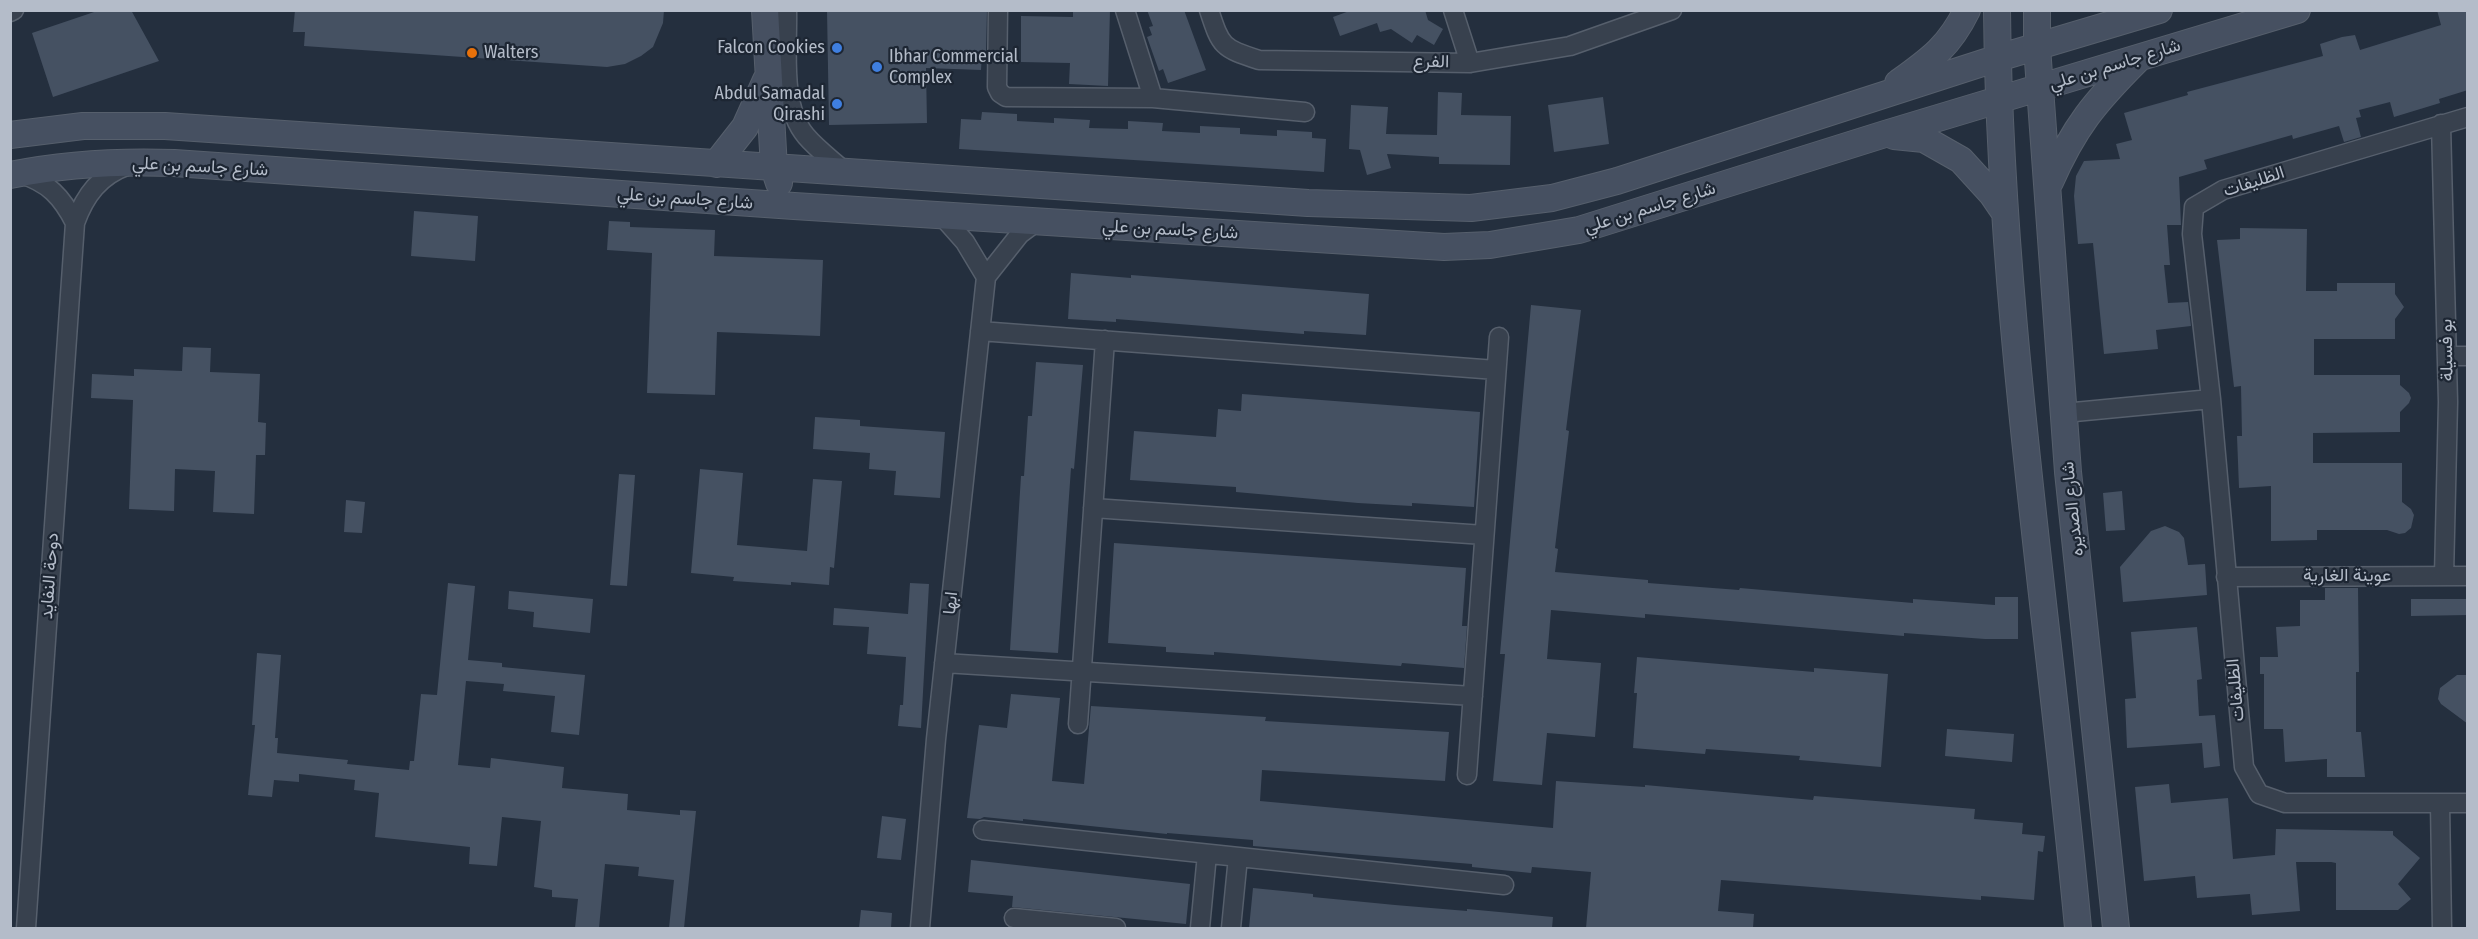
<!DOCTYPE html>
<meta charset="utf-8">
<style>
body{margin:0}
#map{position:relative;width:2478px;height:939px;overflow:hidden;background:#242f3e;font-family:"Fira Sans Condensed",sans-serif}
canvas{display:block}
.frame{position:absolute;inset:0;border:12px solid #b4bcc9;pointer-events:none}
</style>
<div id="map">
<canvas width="2478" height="939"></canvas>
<div class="frame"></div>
</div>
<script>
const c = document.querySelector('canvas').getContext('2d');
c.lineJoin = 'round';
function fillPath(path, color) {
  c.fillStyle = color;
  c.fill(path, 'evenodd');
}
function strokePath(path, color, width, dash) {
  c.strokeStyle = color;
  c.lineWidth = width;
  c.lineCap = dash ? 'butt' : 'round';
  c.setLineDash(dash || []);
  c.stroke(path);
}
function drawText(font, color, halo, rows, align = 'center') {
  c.font = font + ' "Fira Sans Condensed",Vazirmatn,sans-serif';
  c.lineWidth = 4.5;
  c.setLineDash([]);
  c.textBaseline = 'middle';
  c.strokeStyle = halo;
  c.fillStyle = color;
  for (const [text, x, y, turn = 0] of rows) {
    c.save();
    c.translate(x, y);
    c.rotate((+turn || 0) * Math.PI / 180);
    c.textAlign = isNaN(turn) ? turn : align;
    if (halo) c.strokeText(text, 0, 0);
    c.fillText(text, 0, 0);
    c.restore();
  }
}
const building = new Path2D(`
 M100,10H131L159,61L53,97L32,33Z
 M295,10H664L663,23L653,47L641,56L625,64L607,67L304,46L305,32H293Z
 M827,10H987L986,52H982L981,70L926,68L927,123L829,125Z
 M1073,10H1110L1108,86L1069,84L1070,63L1021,62V16L1073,17Z
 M1147,10H1184L1206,70L1168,83L1163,69L1159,71L1147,37L1152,35L1149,27L1153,26Z
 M1352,10H1425L1428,20L1443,29L1434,45L1417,35L1412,43L1391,29L1380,32L1377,23L1340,36L1333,17Z
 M2437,10H2468V90L2439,99L2440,103L2394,117L2390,102L2359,110L2361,117L2356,118L2361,137L2344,142L2339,126L2293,139L2292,135L2204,160L2207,169L2179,177L2181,225H2167L2170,265H2164L2168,303L2188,302L2191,326L2156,330L2158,349L2104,354L2093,243L2078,244L2074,196L2076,176L2084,161L2120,159L2116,144L2132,140L2124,113L2188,95L2187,92L2323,56L2320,44L2342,37L2355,35L2360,50L2441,25Z
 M1438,92L1462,93L1461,115L1511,116L1510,165L1439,164V157L1387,154L1391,168L1367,175L1360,150L1349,149L1351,105L1388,107L1386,134L1437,135Z
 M1603,97L1609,144L1554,152L1548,105Z
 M982,112L1017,114V121L1054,123V118L1090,120L1089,128L1128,129V121L1163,123L1162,131L1200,133V126L1240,128V134L1277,136V130L1312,132V138L1326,139L1324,172L959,149L961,119L981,120Z
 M414,211L478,216L475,261L411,256Z
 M609,221L630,222V227L715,230L714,256L823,260L820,336L717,332L715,395L647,393L652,253L607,250Z
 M2240,228L2307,229L2306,291H2337V283H2395V294L2404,307L2395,319V339H2314V375H2400V385L2409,393L2411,398L2409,403L2400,412V432L2313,433V463H2402V502L2411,509L2414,515L2411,528L2405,533L2399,534L2387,530H2317V540L2271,541V486L2239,488L2237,436H2242L2241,386L2234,387L2217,240L2240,239Z
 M1071,273L1131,278V275L1369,294L1366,335L1304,331V334L1116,319V322L1068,319Z
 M1531,305L1581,310L1566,430L1569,431L1555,548L1558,549L1555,572L1648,580V583L1739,590L1740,588L1913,603V599L1995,605V597H2018V639H1985L1904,633V636L1730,621L1645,614V618L1551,610L1547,659L1601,663L1595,737L1547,733L1542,785L1493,781L1505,654H1500Z
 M183,347L211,348L210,372L260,374L258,422L266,423L265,455H256L254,514L213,512L215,471L175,469L174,511L129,509L133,400L91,398L92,374L134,376V369L182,371Z
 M1036,362L1083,365L1074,469L1071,468L1058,653L1010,650L1021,476H1024L1028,416H1032Z
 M1242,394L1480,412L1474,507L1412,503V506L1358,503L1236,492V487L1130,480L1134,431L1216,437L1218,409L1241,411Z
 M815,417L860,420V426L945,432L940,498L894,495L896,471L869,469L870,453L813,449Z
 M700,469L743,473L737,545L807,551L813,479L842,481L834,568L830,567L829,585L791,582V585L733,581L734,577L691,573Z
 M619,474L635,475L627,586L610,585Z
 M2122,491L2125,530L2106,531L2103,493Z
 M346,500L365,502L362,533L344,532Z
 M2165,526L2179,532L2184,538L2188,565L2205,564L2207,595L2123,602L2120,567L2151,531Z
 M1114,543L1466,568L1462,626H1467L1464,668L1402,663L1401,666L1214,652V655L1166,652V647L1108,643Z
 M448,583L475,586L468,660L502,663V667L585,675L579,735L551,732L555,696L503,691L504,684L466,681L458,765L490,768L491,758L564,767L562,788L628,794L627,810L680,815V810L696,811L684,928H669L674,880L638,876L639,867L605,864L599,928H575L578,899L552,897V890L534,887L541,821L502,817L497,866L469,864L470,847L375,837L379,793L354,790L355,780L299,774V782L274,780L272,797L248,795L255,725H252L257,653L281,655L275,738H278L277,753L348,760L347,764L409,770L410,761H414L421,694L437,695Z
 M910,583L929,584L921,728L898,726L900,705H903L906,657L867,654L869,627L833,625L834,608L908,614Z
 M2325,588H2358L2359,672H2356V732H2361L2365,777H2327V759L2285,762L2283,729H2264V674H2260V657H2278L2276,627L2300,626V600H2325Z
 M509,591L593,599L590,633L533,627L534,612L508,609Z
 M2411,599H2468V615L2411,616Z
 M2197,627L2202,679L2197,680L2199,716L2215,715L2220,766L2204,768L2202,743L2127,748L2125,699L2136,698L2131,632Z
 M1637,657L1814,672V668L1888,674L1881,767L1799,760L1800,756L1706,749L1705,754L1633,748L1637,693H1634Z
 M2457,675H2468V724L2441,704L2438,699L2440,688Z
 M1011,694L1060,698L1052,781L1084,784L1091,706L1266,717L1265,721L1449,732L1445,781L1262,770L1260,801L1553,828L1556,781L1645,787V785L1813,800L1814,796L1975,809L1974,819L2023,823L2022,834L2045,836L2043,852L2038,851L2034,900L1981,896V900L1721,880L1718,911L1754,914L1753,928H1586L1591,872L1532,867L1531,873L1472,867V864L1253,846V840L1167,833V834L1023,819V821L984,817L980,819L967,818L979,725L1007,728Z
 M1947,729L2014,734L2012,762L1945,756Z
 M2169,784L2171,803L2228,798L2233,859L2275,855L2276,829L2393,831V835L2420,858L2398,884L2411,899L2398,910H2336V863L2331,862H2296L2300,911L2252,915L2250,894L2197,898L2195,876L2144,881L2135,787Z
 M882,816L906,819L901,860L877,858Z
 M971,860L1190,884L1186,924L1012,907L1013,896L968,892Z
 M1253,888L1313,894V897L1395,905L1467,911V909L1553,917L1552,928H1249Z
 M861,910L892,913L891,928H859Z`);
const street = new Path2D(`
 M787,10C788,48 780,106 806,136C817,149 832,160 844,171
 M998,10L997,87L1000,93L1006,97L1153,98L1305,112
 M1125,10L1153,98
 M1209,10C1221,47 1222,48 1259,60L1470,63L1570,46L1672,10
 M1453,10L1470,63
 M10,12L14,10
 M2468,117L2223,190L2194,207L2192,234L2211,399L2244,767L2259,794L2285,803H2468
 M2441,124L2448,402L2444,576
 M20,174C48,182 62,197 75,223
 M942,216L965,242L986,277
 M980,331L1496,370
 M2448,356H2468
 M2064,413L2211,399
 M1093,508L1484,535
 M2226,577L2468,576
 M944,663L1473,696
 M1078,724L1105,340
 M1467,775L1499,337
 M2440,803L2442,928
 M983,830L1504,885
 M1014,918L1116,928
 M26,928L75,223C85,195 100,175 129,165
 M920,928L936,739L986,277L1020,234L1036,222
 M1200,928L1207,854
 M1231,928L1238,857`);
const secondary = new Path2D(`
 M765,10L774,168L779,183
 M1997,10C2000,318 2050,623 2078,928
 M2037,10V47L2068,472L2116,928
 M1898,83C1930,60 1949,47 1967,10
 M10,135L83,126H165L1308,203L1471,208L1552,198L1617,181L1998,58L2159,10
 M1894,136L1924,139L1961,160L1992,194L2005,213
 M716,164L745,127L766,80
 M10,175C65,164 119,161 174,163L794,206L1444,247L1490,245L1579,230L1885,134L2297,10
 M2050,182C2074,127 2095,102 2137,60`);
const markers = [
 [837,48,6,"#3f7fe0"],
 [472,53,6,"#e8710a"],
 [877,67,6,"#3f7fe0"],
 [837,104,6,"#3f7fe0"]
];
const poiNames = [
 ["Falcon Cookies",825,48],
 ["Walters",484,53,"left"],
 ["Ibhar Commercial",889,57,"left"],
 ["Complex",889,78,"left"],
 ["Abdul Samadal",825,94],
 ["Qirashi",825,115]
];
const streetNames = [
 ["الفرع",1431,62,1],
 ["شارع جاسم بن علي",2115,65,-17],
 ["شارع جاسم بن علي",200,167,3],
 ["الظليفات",2254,182,-18],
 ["شارع جاسم بن علي",685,199,4],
 ["شارع جاسم بن علي",1650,208,-17],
 ["شارع جاسم بن علي",1170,230,3],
 ["بو فسيلة",2447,350,-91],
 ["شارع الصديره",2073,509,-96],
 ["دوحة النفايد",50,576,-86],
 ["عوينة الغارية",2347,576],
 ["ابها",951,603,-84],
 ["الظليفات",2236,690,-95]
];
fillPath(building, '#455162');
strokePath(street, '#565f6c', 21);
strokePath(secondary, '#565f6c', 28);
strokePath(street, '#38414e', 18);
strokePath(secondary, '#465061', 26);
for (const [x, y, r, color] of markers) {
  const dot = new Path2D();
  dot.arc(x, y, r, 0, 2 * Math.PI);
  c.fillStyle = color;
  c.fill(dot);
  strokePath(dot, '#1d2633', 2);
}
drawText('18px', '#b4bcc9', '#1d2633', poiNames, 'right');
drawText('18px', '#b4bcc9', '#1d2633', streetNames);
</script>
